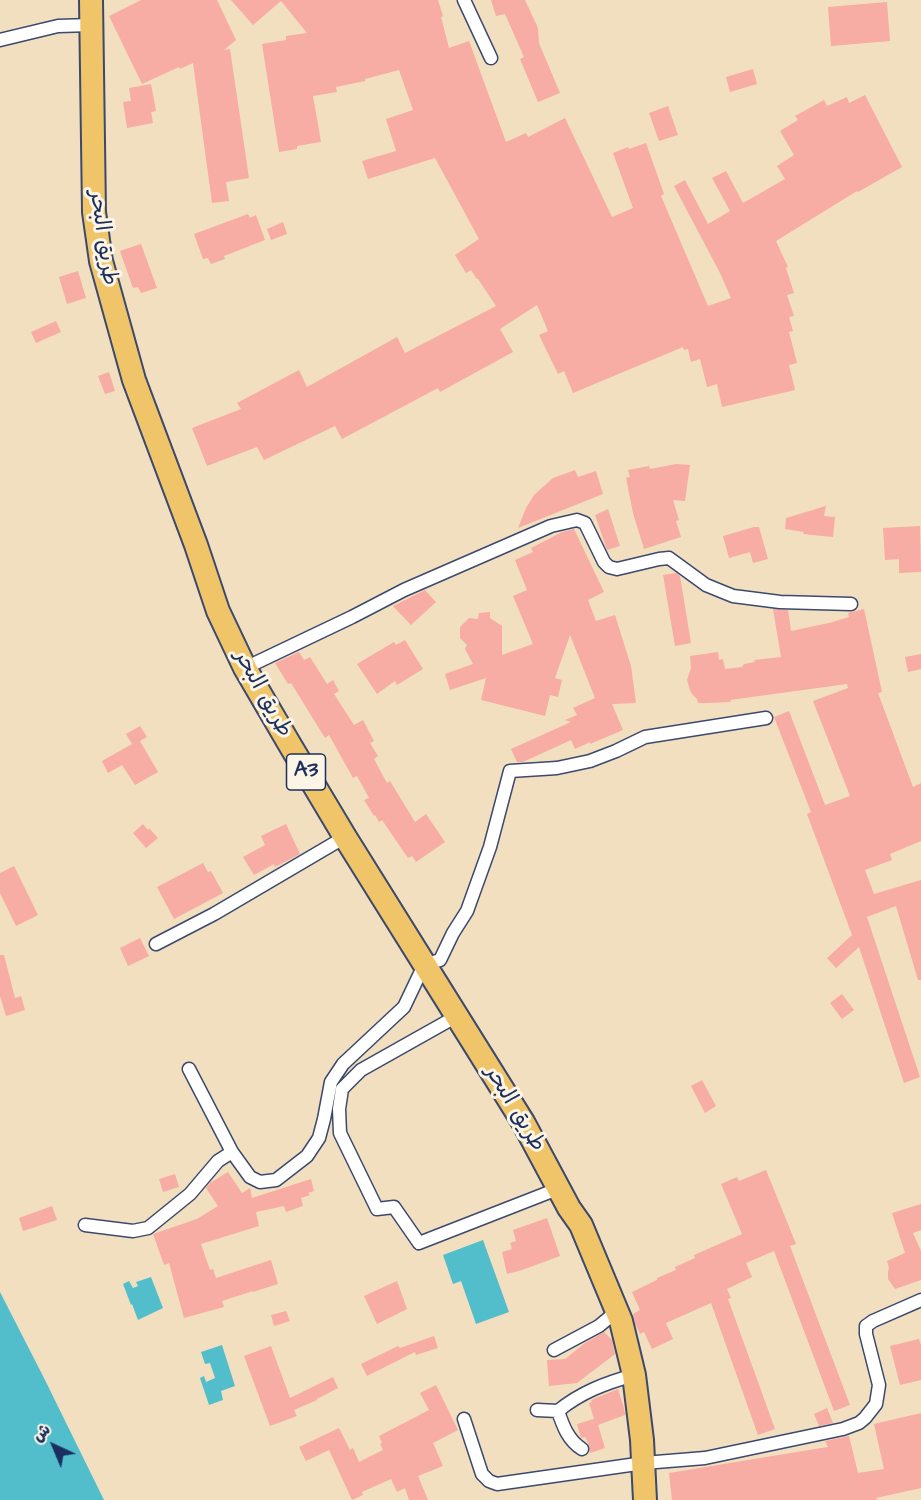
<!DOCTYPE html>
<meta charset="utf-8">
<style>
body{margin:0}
#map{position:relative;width:921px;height:1500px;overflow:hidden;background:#f2dfc0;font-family:"Architects Daughter","Playpen Sans Arabic",sans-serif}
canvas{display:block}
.north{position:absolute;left:24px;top:1416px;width:60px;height:60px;-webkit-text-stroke:4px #fcf5e5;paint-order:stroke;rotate:316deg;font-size:16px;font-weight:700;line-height:24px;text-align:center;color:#1b2f5e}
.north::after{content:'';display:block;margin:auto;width:21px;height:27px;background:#1b2f5e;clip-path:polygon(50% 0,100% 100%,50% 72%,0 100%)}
</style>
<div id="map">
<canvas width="921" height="1500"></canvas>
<div class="north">ش</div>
</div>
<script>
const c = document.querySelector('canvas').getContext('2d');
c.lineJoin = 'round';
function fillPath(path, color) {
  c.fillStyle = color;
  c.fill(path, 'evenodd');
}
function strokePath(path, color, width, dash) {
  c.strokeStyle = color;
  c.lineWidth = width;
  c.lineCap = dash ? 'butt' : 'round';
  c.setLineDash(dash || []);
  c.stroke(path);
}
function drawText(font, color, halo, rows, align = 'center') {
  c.font = font + ' "Architects Daughter","Playpen Sans Arabic",sans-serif';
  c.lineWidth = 6;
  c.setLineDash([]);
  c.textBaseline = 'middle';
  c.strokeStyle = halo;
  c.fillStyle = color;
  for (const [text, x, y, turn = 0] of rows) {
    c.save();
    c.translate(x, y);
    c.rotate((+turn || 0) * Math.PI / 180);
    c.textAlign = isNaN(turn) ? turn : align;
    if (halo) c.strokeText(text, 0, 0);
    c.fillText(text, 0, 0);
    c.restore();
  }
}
const water = new Path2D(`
 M483,1240L509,1312L476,1324L461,1281L453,1284L443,1255Z
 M151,1277L163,1308L138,1320L132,1304L131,1305L123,1284L129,1281L133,1288L138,1286L136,1282Z
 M0,1292L44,1378L104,1500H0Z
 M222,1345L235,1386L221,1391L223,1400L209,1405L200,1378L204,1376L206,1382L215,1378L210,1363L205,1364L201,1352Z`);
const building = new Path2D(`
 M141,0H217L236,40L224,50L230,49L249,178L226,182L229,201L212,203L193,63L180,69L179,67L142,84L109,16Z
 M231,0H438L443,16L441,17L449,48L469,41L506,142L526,133L528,137L565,118L612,217L633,208L613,153L628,147L629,149L646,143L664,194L661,196L708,306L731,298L720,273L674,186L685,180L708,224L730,211L712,178L726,171L743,203L785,179L777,166L794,155L780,131L798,120L795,116L824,100L827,106L847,97L849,103L865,95L902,167L858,192L857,191L776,241L788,267L786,268L794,293L787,295L794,316L789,317L793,331L789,332L797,363L789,365L795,390L722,407L717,384L707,387L700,359L691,362L688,349L684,350L683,347L573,393L564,371L558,374L539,335L548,331L537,305L500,329L513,352L440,392L438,388L342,439L335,426L264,460L257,447L207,466L192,428L241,409L237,403L299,370L307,387L397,337L405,353L496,306L478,279H477L471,270L466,273L455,255L479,239L435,158L368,179L362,161L396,151L386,119L413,110L399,70L365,79V81L336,87L337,92L313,96L321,142L297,146V149L279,152L262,44L286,40V36L307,33L281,1L253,25Z
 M491,0H525L538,28L539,43L560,93L538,102L520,59L524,57L505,14L496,16Z
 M887,2L890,41L831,46L828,7Z
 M753,69L757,84L730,92L726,77Z
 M151,84L156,111L151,112L153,123L127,128L123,102L131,101L129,88Z
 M668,106L678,135L659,141L649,113Z
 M248,214L250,218L256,215L265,240L224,256L225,259L211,264L208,258L203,259L194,234Z
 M283,222L287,234L271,240L267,229Z
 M141,244L157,288L141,293L138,287L133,288L120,251Z
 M78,271L86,298L67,304L59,277Z
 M56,321L61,332L36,343L31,332Z
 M109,372L115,391L105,394L98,376Z
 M676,464L690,465L685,501L673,500L679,520L676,521L681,537L644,549L633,513L626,478L630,477L628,470L649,466L650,469Z
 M575,470L578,477L596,471L603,494L518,528L526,508L534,495L553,478Z
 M826,506L824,516L835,517L833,537L803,534L804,532L785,529L786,518Z
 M608,509L620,546L607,550L595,515Z
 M920,526L921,572L899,573V559L885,560L883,528Z
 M754,527H759L768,559L753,563L750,552L729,558L723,536Z
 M574,529L604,592L588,600L596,621L615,615L631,666L636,703L612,704L623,730L590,744V742L575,749L571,740L523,762H517L511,749L571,722L565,720L577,715L573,708L595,698L570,635L555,678L562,680L558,697L550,695L545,716L481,700L486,678L450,690L445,674L473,664L465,649L467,645L460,638V627L469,618L478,619L479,613L490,612V618L502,626V655L533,644L513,596L527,590L515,560L533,552L531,548L562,532Z
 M676,573L680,576L691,643L675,646L663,575Z
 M425,590L436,602L411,625L393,606Z
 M773,609L788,610L791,631L829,623L849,617L848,613L864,609L882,692L878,693L913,787L921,783V841L890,854L892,860L865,870L874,894L921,880V980H918L896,906L867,917L920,1077L904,1083L859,947L836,968L827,958L852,935L807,814L811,812L774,717L789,711L825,805L850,796L813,701L848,688L847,684L730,700L731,702L706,703H698L697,699L692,694L690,690L687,680L691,668L690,656L718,652L719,660L723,659L725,669L742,667L744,664L755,662L754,660L781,657Z
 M405,640L423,669L397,685L395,681L377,694L357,664L394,642L396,645Z
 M299,652L304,660L310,657L327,684L333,680L339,691L334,694L354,725L363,720L374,741L370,743L378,756L374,759L387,783L390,781L415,822L426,814L445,842L416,862L412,856L408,858L382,820L379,822L375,815L374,816L364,800L369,798L357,776L353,778L329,735L325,738L291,683L288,684L275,663Z
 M921,654V669L908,672L905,657Z
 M140,726L147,737L140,741L158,772L135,785L122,765L108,773L102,761L132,744L126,734Z
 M143,824L148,830L149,828L158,838L146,848L133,833Z
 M286,824L300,854L275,867L274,864L254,875L243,857L265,845L261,836Z
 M203,863L208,872L211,871L223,893L174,919L157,887Z
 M14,866L38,915L16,926L0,893V873Z
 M140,938L149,956L128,966L120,948Z
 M0,955H4L15,998L21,996L25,1010L6,1016L0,996Z
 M842,994L854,1010L842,1019L830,1003Z
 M702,1080L716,1106L705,1113L691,1086Z
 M766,1170L796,1244L790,1246L850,1405L834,1411L774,1251L746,1263L752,1277L727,1289L731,1298L728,1299L775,1429L758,1435L711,1303L666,1323L673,1339L652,1349L644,1332L640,1334L635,1323L633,1314L640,1310L632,1292L657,1280V1278L676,1270L675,1267L695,1258L694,1255L742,1234L721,1184L737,1177L739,1181Z
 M228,1172L242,1193L250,1188L252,1198L311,1179L314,1191L308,1193L310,1195L301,1198L303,1206L286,1212L284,1206L256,1212L259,1226L201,1244L210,1270L213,1269L216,1278L271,1260L278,1284L253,1292V1291L222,1301L224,1307L184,1318L169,1263L164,1265L153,1234L197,1219L218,1206L206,1188L210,1183Z
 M175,1174L179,1187L163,1192L159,1179Z
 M921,1204V1230L913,1233L921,1251V1280L895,1289L888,1279V1272L889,1268L887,1261L905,1253L892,1213Z
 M52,1206L57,1220L23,1231L19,1218Z
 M547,1218L560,1256L522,1270L507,1274L502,1252L512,1249L510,1243L516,1241L513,1230Z
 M397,1281L407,1309L377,1324L364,1296Z
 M286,1311L290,1321L274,1326L271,1315Z
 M604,1332L612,1340L615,1354L577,1383L549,1386L547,1360L565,1359L585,1343Z
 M434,1336L438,1348L416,1355L415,1352L367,1376L361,1364L398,1346L400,1348Z
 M919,1339L921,1345V1380L900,1385L890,1346Z
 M271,1346L290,1398L333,1377L338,1388L317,1399V1400L294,1410L297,1416L270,1426L244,1356Z
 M436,1385L458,1430L433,1443L443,1466L418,1476L428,1500H409L405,1488L397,1492L391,1479L362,1492L363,1495L352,1500L329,1450L306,1461L299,1447L339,1428L350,1450L353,1448L359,1462L383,1450L380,1444L382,1443L379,1436L429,1410L420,1393Z
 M618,1389L624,1408L625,1415L598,1425L605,1448L590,1453L589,1445L585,1437L581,1438L577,1424L594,1419L589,1403L592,1402L591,1400Z
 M827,1408L833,1423L819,1426L814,1414Z
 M921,1413V1488L876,1498L877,1500H672L669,1473L815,1449L828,1447L825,1441L849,1436L858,1473L884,1469L874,1424Z`);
const street = new Path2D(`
 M464,0L491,58
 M0,40L58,26L91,25
 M245,668L352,617L404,590L551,526L577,520L585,523L604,562L609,567L617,569L659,559L669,558L706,585L733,596L780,602L851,604
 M156,944L214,914L345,837
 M457,1016L361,1070L342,1089L339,1109L340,1133L377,1209L394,1207L419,1243L560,1188
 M189,1069L232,1152L250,1177L260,1182L276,1180L307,1156L319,1138L324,1119L331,1082L343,1064L404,1007L424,965L440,960L453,933L467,911L490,847L510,771L557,768L590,761L616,751L645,737L766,718
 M85,1225L133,1231L148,1228L190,1194L218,1161L232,1152
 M554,1350L599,1326L617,1311
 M537,1410L558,1411C581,1392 606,1383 634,1375
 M558,1411C563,1426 568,1440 582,1449
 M464,1419L482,1474L489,1481L497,1484L644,1463L705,1458L843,1429L859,1423L865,1418L876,1404L879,1385L866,1334V1326L873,1321L921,1300`);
const highway = new Path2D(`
 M91,0L94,212L101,261L134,380L196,545L218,611L245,668L290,745L345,837L523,1122L569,1208L581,1225L621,1321L634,1375L642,1440L645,1500`);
const shields = [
 [306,772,39]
];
const shieldNames = [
 ["A3",306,772]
];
const streetNames = [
 ["طريق البحر",102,238,82],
 ["طريق البحر",262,694,61],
 ["طريق البحر",514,1109,59]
];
fillPath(water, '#52becc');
fillPath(building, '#f7aca4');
strokePath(street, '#3b496d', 15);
strokePath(highway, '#3b496d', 26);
strokePath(street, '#fff', 12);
strokePath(highway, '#f0c469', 22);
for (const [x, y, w] of shields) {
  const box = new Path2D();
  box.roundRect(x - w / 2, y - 18, w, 36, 4.5);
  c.fillStyle = '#fcf5e5';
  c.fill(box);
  strokePath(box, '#1b2f5e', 1.5);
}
drawText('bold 21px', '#1b2f5e', null, shieldNames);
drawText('22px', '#1b2f5e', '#fcf5e5', streetNames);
</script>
